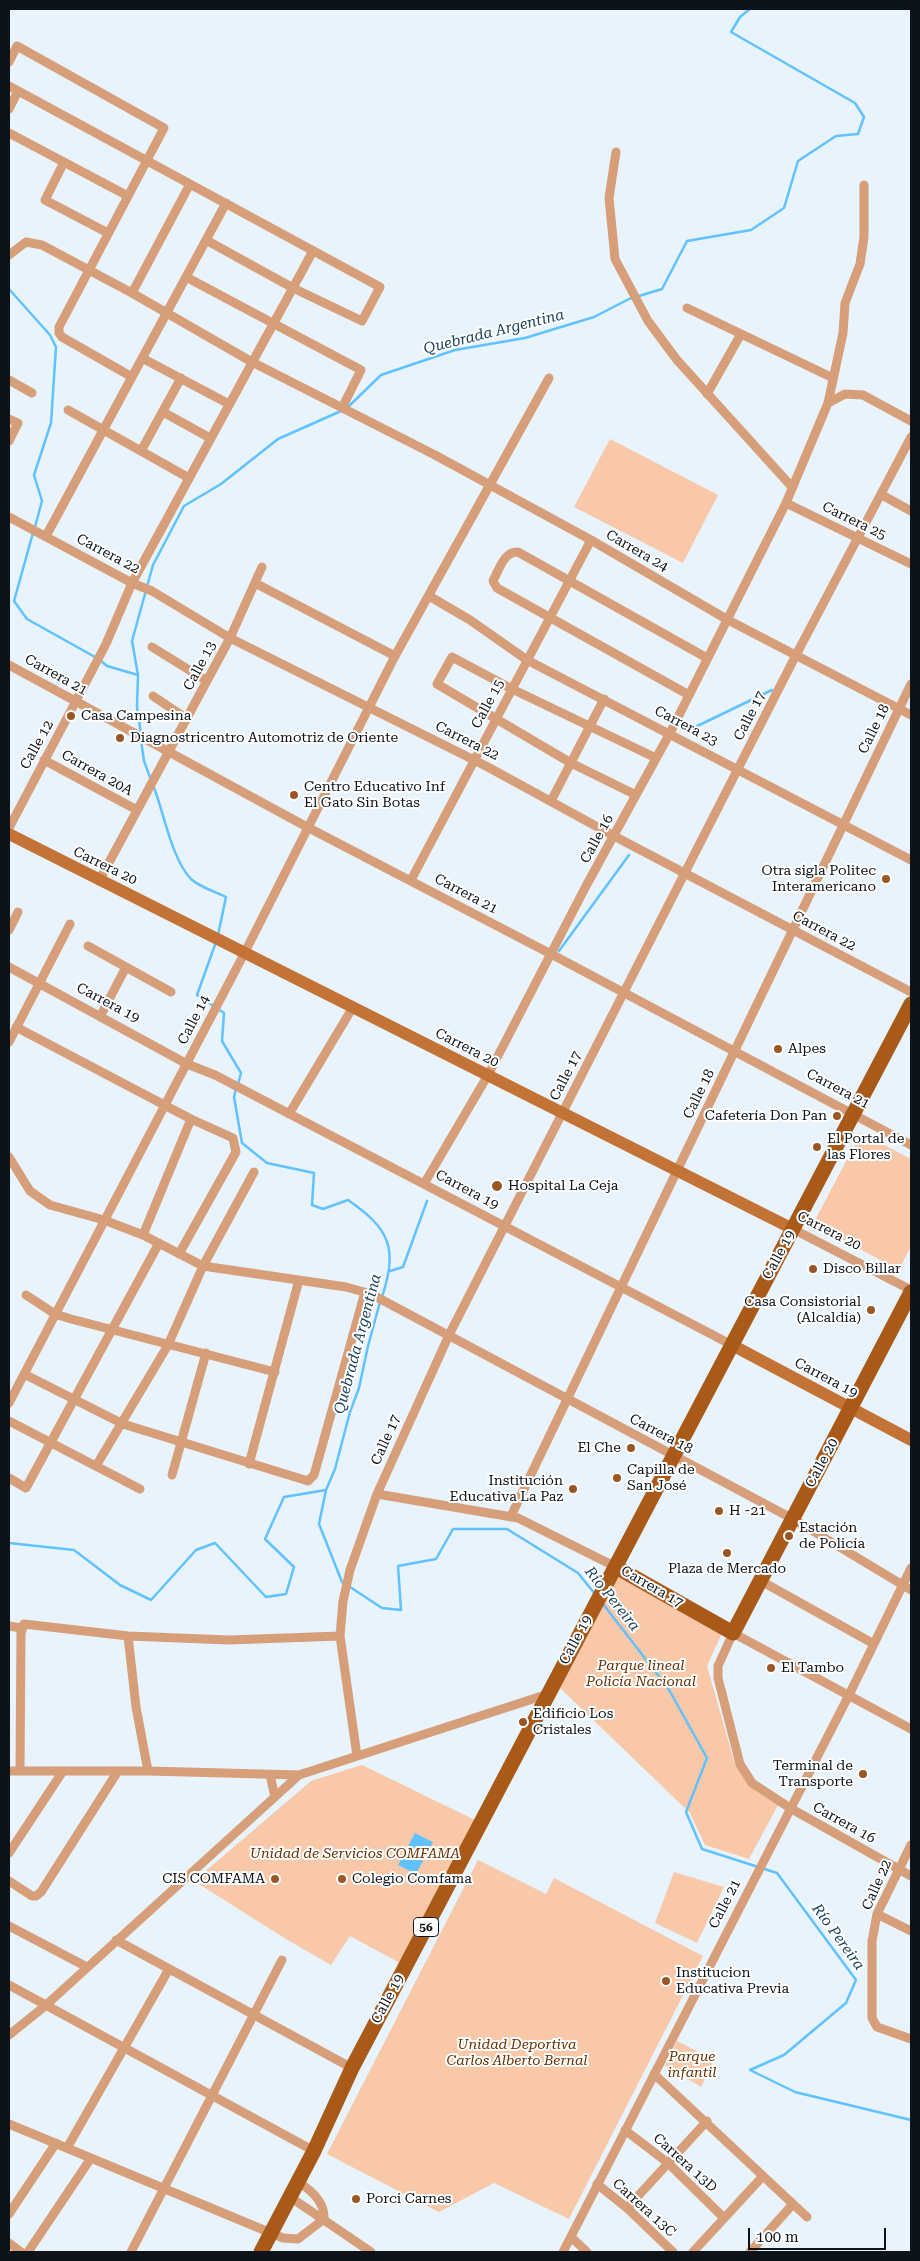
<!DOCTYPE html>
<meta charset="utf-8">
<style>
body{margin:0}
#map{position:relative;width:920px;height:2261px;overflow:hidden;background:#e8f3fc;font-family:"Roboto Serif",serif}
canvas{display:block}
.frame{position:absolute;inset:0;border:10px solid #0d1318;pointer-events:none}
.scale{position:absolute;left:748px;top:2228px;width:138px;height:22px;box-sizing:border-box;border:2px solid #0d1318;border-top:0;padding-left:6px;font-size:15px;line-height:18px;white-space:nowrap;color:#0d1318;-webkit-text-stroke:4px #fff;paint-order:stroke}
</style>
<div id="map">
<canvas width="920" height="2261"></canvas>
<div class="frame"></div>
<div class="scale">100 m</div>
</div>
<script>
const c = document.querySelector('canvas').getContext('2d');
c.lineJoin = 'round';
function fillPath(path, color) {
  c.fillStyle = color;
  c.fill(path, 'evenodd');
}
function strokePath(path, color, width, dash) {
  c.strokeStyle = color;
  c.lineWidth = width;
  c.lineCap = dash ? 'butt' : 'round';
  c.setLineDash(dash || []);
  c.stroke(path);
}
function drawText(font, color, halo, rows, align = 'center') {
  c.font = font + ' "Roboto Serif",serif';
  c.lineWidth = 4;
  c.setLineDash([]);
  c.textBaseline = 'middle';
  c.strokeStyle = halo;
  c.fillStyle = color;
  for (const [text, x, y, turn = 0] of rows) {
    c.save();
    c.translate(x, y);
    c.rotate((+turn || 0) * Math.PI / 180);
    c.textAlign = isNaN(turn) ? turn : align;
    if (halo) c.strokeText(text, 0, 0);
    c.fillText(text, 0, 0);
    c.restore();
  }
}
const green = new Path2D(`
 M610,439L718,495L683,563L574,507Z
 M861,1133L911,1159V1246L899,1270L813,1224Z
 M619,1571L723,1631L707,1666L734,1761L749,1786L778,1805L749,1859L705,1845L690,1813L560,1688Z
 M362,1765L477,1821L400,1963L350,1936L331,1965L286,1939L194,1881L311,1781Z
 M478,1860L546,1894L554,1878L703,1956L569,2219L494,2183L439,2212L327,2154Z
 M674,1872L724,1887L697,1943L655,1923Z
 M677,2041L714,2060L701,2087L665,2065Z`);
const water = new Path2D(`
 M415,1833L433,1842L416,1874L398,1865Z`);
const stream = new Path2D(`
 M9,289L50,335L56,347L51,423L34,475L42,501L35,527
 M348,407L381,375L455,350L525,338L594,317L629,299L662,289L687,241L751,230L784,208L798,161L836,136L858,134L864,117L855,103L731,32L740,17L750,9
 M14,601L33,533
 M14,601L27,619L95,657
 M100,660L107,666L138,675
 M691,729L772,690
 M141,734L137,707L138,675L132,641L153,565L184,506L221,484L278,439L341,411
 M141,740L144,761L151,780
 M153,785C164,812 171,858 191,879C199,887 216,892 226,897L218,935
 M216,942L197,995L224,1013L222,1041L241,1073L238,1084
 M559,951L629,855
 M236,1089L234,1097L242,1143L267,1163L314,1173L312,1205L323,1209L348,1200C390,1229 398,1248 382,1297
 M390,1271L403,1267L427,1201
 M326,1490L335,1469L350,1412L359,1388L368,1346L380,1302
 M9,1543L74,1550L120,1585L151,1600L196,1550L215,1543L266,1597L286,1594L294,1567L265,1539L284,1497L326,1490L319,1524L342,1582L345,1584
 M350,1587L382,1608L401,1610L398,1566L436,1559L453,1529H507L578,1573L595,1594
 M603,1604L668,1688L707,1758L686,1812L702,1849L777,1873L856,1980L846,2003L784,2055L750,2070L795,2092L911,2120`);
const street = new Path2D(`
 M9,62L17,46L164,128L59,327V333L62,337L132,377
 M9,86L380,287L362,321L293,288L206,240
 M9,109L18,91
 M9,133L128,196
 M616,152L609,198L615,259L648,321L677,360L792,487
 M64,162L45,200L108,233
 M9,255L26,242L42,245L132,293L252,362L435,455L591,540L728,620L911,715
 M186,277L361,370L343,406
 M132,293L190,184
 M687,308L833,378
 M142,358L229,404
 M9,380L32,393
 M707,394L741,334
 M828,403L845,394L863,395L911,421
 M68,410L189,478
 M163,412L210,438
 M9,419L18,423L9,441
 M141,451L181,378
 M882,495L911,511
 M786,503L911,564
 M9,517L132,583L152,591L230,638L486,766L614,836L911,992
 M46,536L226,203
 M429,596L470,620L527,660L911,860
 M152,647L207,681
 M395,656L549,378
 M9,665L307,827L551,954L911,1145
 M689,695L497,588L493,581C499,570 504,551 518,552L707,658
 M153,696L187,719
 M44,760L137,810
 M636,795L571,763L437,684L452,657L512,689L656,758
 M551,801L604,699
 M9,828L106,644L132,583L313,251
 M411,880L591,540
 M99,881L230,638L262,567
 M9,930L18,912
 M88,946L171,992
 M9,967L187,1064L215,1075L732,1345
 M101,1015L126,967
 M16,1027L191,1119L233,1138L236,1152L179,1254
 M9,1042L70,924
 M289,1114L353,1007
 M9,1157L30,1191L50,1205L104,1220L143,1235L203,1266L346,1287L371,1294L793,1519L911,1590
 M424,1184L488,1075L586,886L670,733L786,503L828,403L843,333L845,303L860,264L864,237V185
 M793,1229L911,1290
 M143,1235L191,1119
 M26,1295L55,1314L71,1319L275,1372
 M24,1374L123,1424L308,1481L314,1475L365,1292
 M9,1403L245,952L395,656L255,583
 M9,1421L140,1489
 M249,1464L299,1280
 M96,1466L168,1345L203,1266L254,1172
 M172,1475L206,1353
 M9,1478L26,1488L159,1243
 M377,1494L518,1518L616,1567
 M511,1516L911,684
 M761,1581L874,1644
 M9,1626L21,1628
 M128,1636L136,1707L148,1771
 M911,1729L733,1633L718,1666V1678L740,1764L752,1783L790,1808L911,1876
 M357,1756L340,1636L343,1601L350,1570L377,1494L449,1335L796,655L911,437
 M9,1771H148L299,1775L548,1694
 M20,1771L21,1633L24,1624L128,1636L229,1640L340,1636
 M270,1775L275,1797
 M911,1845L877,1914L872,1941V2018L877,2027L911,2039
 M9,1853L63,1771
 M9,1881L32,1896H36L41,1892L118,1771
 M877,1914L911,1931
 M9,1926L87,1967
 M116,1940L352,2068
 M9,1985L314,2151
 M9,2035L45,2006L299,1775
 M654,2074L793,2204L750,2252
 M9,2124L283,2238L298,2239L324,2219
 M625,2130L668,2163L724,2218
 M67,2148L169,1969
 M298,2182C311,2190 325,2202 324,2219
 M597,2184L627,2208L673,2252
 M290,2197L371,2252
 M793,2204L807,2217
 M627,2208L707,2121
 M9,2214L56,2143
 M571,2237L587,2252
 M9,2243L21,2252
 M28,2252L91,2158
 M131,2252L282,1960
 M563,2252L849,1695L911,1568
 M693,2252L763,2176`);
const secondary = new Path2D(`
 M9,834L793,1229
 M732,1345L911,1440`);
const primary = new Path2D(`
 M616,1567L733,1633L911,1292
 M261,2252L314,2151L352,2068L911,1004`);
const markers = [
 [71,716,5,"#9a5726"],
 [120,738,5,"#9a5726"],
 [294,795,5,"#9a5726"],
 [886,879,5,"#9a5726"],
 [778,1049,5,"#9a5726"],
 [837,1116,5,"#9a5726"],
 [817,1147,5,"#9a5726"],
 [497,1186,6,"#9a5726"],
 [813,1269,5,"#9a5726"],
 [871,1310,5,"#9a5726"],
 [631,1448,5,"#9a5726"],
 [617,1478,5,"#9a5726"],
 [573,1489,5,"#9a5726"],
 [719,1511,5,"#9a5726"],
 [789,1536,5,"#9a5726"],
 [727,1553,5,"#9a5726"],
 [771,1668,5,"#9a5726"],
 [523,1722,5,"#9a5726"],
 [863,1774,5,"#9a5726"],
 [275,1879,5,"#9a5726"],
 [342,1879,5,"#9a5726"],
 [666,1981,5,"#9a5726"],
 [356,2199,5,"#9a5726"]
];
const shields = [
 [426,1927,25]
];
const shieldNames = [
 ["56",426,1927]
];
const streetNames = [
 ["Carrera 25",854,521,26],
 ["Carrera 24",637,551,30],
 ["Carrera 22",108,554,28],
 ["Calle 13",200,666,-62],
 ["Carrera 21",56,675,29],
 ["Calle 15",488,704,-62],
 ["Calle 17",750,716,-63],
 ["Carrera 23",686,726,28],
 ["Calle 18",874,729,-64],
 ["Carrera 22",467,741,27],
 ["Calle 12",37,745,-61],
 ["Carrera 20A",97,773,29],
 ["Calle 16",597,839,-61],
 ["Carrera 20",105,866,26],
 ["Carrera 21",466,894,28],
 ["Carrera 22",824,931,28],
 ["Carrera 19",108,1003,28],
 ["Calle 14",194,1020,-63],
 ["Carrera 20",467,1048,27],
 ["Calle 17",566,1076,-63],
 ["Carrera 21",838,1089,28],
 ["Calle 18",699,1094,-64],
 ["Carrera 19",467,1190,28],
 ["Carrera 20",829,1231,27],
 ["Calle 19",779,1255,-62],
 ["Carrera 19",826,1378,28],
 ["Carrera 18",661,1434,28],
 ["Calle 17",386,1440,-66],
 ["Calle 20",822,1463,-62],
 ["Carrera 17",652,1587,30],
 ["Calle 19",576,1640,-62],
 ["Carrera 16",844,1823,29],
 ["Calle 22",877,1885,-66],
 ["Calle 21",725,1904,-63],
 ["Calle 19",388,1999,-62],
 ["Carrera 13D",685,2163,42],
 ["Carrera 13C",644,2208,42]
];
const poiNames = [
 ["Casa Campesina",81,716],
 ["Diagnostricentro Automotriz de Oriente",130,738],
 ["Centro Educativo Inf",304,787],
 ["El Gato Sin Botas",304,803],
 ["Otra sigla Politec",876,871,"right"],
 ["Interamericano",876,887,"right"],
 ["Alpes",788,1049],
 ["Cafetería Don Pan",827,1116,"right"],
 ["El Portal de",827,1139],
 ["las Flores",827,1155],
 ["Hospital La Ceja",508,1186],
 ["Disco Billar",823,1269],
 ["Casa Consistorial",861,1302,"right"],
 ["(Alcaldía)",861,1318,"right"],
 ["El Che",621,1448,"right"],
 ["Capilla de",627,1470],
 ["San José",627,1486],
 ["Institución",563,1481,"right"],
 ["Educativa La Paz",563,1497,"right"],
 ["H -21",729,1511],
 ["Estación",799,1528],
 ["de Policía",799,1544],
 ["Plaza de Mercado",727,1569,"center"],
 ["El Tambo",781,1668],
 ["Edificio Los",533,1714],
 ["Cristales",533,1730],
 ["Terminal de",853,1766,"right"],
 ["Transporte",853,1782,"right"],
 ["CIS COMFAMA",265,1879,"right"],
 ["Colegio Comfama",352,1879],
 ["Institucion",676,1973],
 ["Educativa Previa",676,1989],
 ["Porci Carnes",366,2199]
];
const parkNames = [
 ["Parque lineal",641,1666],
 ["Policía Nacional",641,1682],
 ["Unidad de Servicios COMFAMA",355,1854],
 ["Unidad Deportiva",517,2045],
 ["Carlos Alberto Bernal",517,2061],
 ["Parque",692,2057],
 ["infantil",692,2073]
];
const waterNames = [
 ["Quebrada Argentina",494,332,-14],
 ["Quebrada Argentina",358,1344,-75],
 ["Río Pereira",612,1599,51],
 ["Río Pereira",838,1937,54]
];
fillPath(green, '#f8c8a8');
fillPath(water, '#60c2ff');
strokePath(stream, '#60c2ff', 2.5);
strokePath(street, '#d69e79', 9);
strokePath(secondary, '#c47336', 12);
strokePath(primary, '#a95a18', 15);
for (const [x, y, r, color] of markers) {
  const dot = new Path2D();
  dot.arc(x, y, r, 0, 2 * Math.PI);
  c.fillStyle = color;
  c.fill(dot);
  strokePath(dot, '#fff', 2);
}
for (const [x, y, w] of shields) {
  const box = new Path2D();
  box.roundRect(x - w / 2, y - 9.5, w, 19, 4);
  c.fillStyle = '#fff';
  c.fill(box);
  strokePath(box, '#0d1318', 1);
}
drawText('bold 12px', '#0d1318', null, shieldNames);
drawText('14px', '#0d1318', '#fff', streetNames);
drawText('14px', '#0d1318', '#fff', poiNames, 'left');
drawText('italic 14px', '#652f00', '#fff', parkNames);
drawText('italic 15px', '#1a435c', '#fff', waterNames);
</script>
